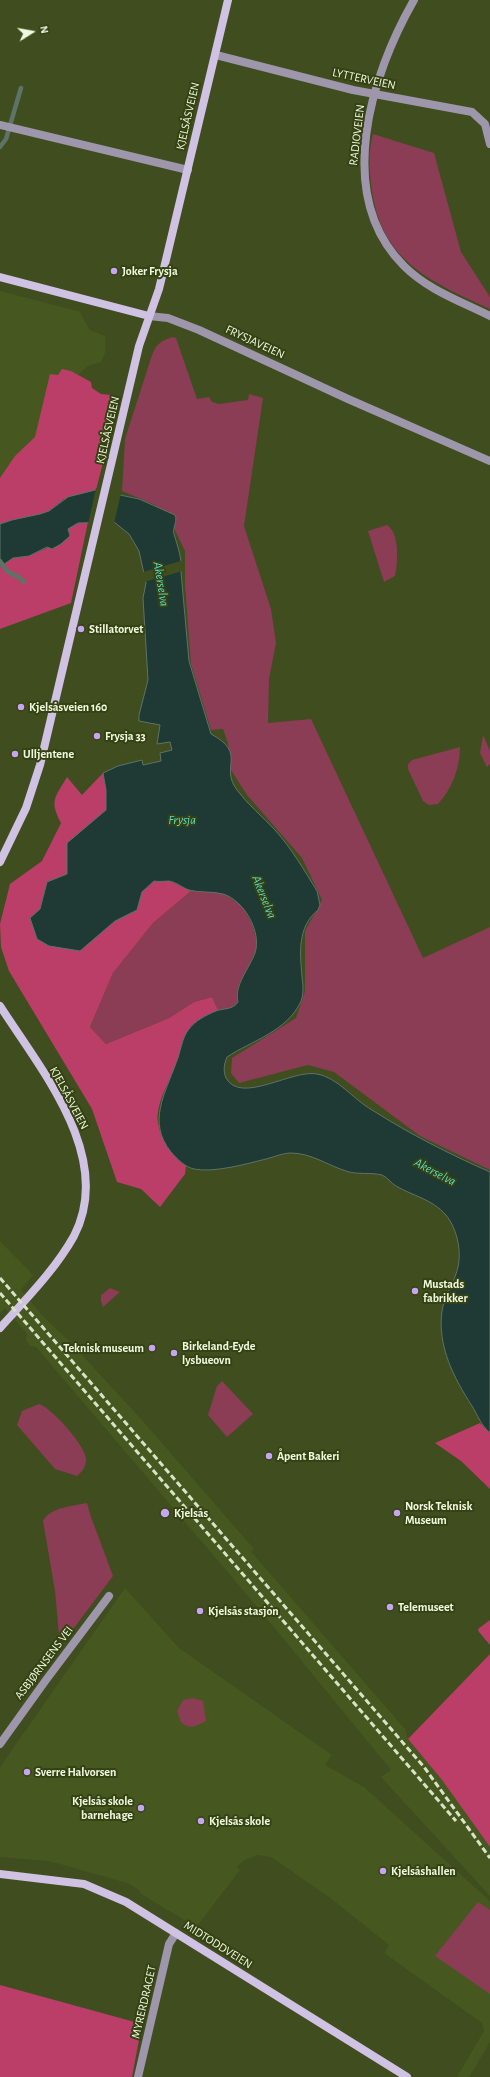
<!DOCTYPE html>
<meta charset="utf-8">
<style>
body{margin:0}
#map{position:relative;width:490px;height:2077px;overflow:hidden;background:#3f4d1f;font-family:"Alegreya Sans",sans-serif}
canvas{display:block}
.north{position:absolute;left:12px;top:12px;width:40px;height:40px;-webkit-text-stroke:3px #354213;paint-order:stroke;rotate:79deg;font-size:11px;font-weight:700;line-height:16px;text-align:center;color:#f0f9df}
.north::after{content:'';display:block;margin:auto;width:14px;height:18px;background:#f0f9df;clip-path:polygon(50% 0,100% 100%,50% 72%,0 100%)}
</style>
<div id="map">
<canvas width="490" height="2077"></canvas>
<div class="north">N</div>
</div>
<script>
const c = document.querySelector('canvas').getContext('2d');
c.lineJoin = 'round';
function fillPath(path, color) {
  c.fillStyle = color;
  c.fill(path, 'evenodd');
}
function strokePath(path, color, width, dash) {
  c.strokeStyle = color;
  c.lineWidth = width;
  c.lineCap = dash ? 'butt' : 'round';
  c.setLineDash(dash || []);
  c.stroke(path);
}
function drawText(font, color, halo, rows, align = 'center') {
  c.font = font + ' "Alegreya Sans",sans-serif';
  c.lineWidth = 4;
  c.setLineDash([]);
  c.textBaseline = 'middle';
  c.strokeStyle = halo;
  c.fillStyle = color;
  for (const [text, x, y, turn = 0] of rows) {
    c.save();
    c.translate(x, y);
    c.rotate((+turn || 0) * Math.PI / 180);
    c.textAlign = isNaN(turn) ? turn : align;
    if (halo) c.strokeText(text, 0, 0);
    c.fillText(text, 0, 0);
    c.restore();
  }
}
const built = new Path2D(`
 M0,291L82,312L80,313L90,330L105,336V353L101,362L88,366L78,375L42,444L0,483Z
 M0,1241L33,1275L21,1290L43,1316L70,1342L142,1420L254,1549L251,1552L254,1555L405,1729L408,1739L442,1780L490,1847V1896L381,1777L391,1770L254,1603L36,1347L30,1346L26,1340L27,1334L5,1308L0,1313Z
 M125,1588L179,1648L332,1755L325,1765L364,1787L490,1901V2042L469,2077H457L484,2031L482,2023L384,1953L389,1945L329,1897L271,1857L257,1855L243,1861L237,1867L240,1870L194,1930L184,1925L186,1921L141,1894L138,1889L127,1883L49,1861L0,1857V1767Z`);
const green = new Path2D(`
 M373,134L434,153L461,252L490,297V309C432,282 382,262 372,191C369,171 368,153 373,134Z
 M173,337L176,338L197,399L209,397L212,402L219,404L248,400L249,394L263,398L244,526L271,609L276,643L269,679L268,723L311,719L423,958L490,927V1170L420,1136L334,1072L308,1065L239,1083L231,1073L232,1058L296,1018L305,991V931L322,900L302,858L247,795L231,770L228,743L223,729L211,730L191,664L185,585V551L169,518L155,505L122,491L125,439L152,355C156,344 162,340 173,337Z
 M387,525C400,533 398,563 395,576L384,582L368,531Z
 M483,735L490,751V764L487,767L480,753Z
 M460,747C460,768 452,789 438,804L429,805L423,801L408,769V764L412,760Z
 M191,891H212L225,894L242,906L252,924L257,942L255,952L238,989L237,1004L229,1009L218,1010L212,997L194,1002L169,1018L106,1044L90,1027L113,973L153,923Z
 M110,1288L120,1292L103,1307L101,1301V1295Z
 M222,1381L253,1414L227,1437L208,1415L217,1386Z
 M39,1404C51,1407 87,1447 86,1460C86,1467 82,1472 77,1476L55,1469L17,1425L22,1411Z
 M87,1503L91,1517L113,1576L65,1640L59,1635L55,1591L43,1521C50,1507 74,1506 87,1503Z
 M193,1698L203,1701L206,1721C197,1725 190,1731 181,1722L177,1711L183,1700Z
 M478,1902L490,1910V1994L435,1956Z`);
const forest = new Path2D(`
 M62,369L71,371L91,382L92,388L101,394L112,395L111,404L118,405L96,490L64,499L49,511L42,514L12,520L0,524V478L15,456L35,437L50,374L58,375Z
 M88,522L71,603L0,629V567L13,558L29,556L49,547L53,548L61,544L70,535L68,529C73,524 81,522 88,522Z
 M103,773L106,790V810L68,843L67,874L47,882L40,909L80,950L115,921L137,910L142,892L154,881H170L191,891L153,923L113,973L90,1027L106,1044L169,1018L194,1002L212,997L218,1010C208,1014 195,1020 188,1030C182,1038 182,1047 179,1056C173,1077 155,1101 158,1123C161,1142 172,1155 186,1166L185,1174L160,1207L141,1189L117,1182L92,1109L9,971L1,947L0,924L10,884L42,861L61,823C49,800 55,798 67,777L82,795Z
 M480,1423L490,1433V1489L461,1461L435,1443Z
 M490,1620V1645L479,1632L478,1629Z
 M490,1654V1847L442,1780L408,1739Z
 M0,1985L142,2024L132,2077H0Z`);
const water = new Path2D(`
 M96,490L139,499L175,515C178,522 172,528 174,534C178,548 182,557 181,572L189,661L211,734C248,754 219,766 237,790C248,805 263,817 275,830C292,849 304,870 317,891L320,905L318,910C297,927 300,953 302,977C303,985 304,993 301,1001C288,1031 251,1041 227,1057C224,1064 223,1071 226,1078C241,1105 292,1069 317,1074C338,1078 353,1099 372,1110C410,1134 449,1154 490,1172V1433C481,1425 478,1416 472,1406C454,1378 437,1346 442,1311C444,1298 452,1286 456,1274C463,1255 458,1230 446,1215C432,1199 413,1196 396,1186C391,1183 387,1177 382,1175C370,1172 357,1175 346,1171C327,1165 311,1153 291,1153C283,1153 274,1157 266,1159C246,1164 214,1173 194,1169C185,1167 177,1159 171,1152C147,1122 165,1094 176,1063C181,1052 181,1039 189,1029C195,1021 206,1015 216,1011C224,1008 233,1010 238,1002C234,985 249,969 255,953C262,932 244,900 223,894C212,891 200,893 189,890C183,888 176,882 169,881C165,881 159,882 154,881L142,892L137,910L115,921L80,951L49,946L37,939L30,918L40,909L47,882L67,874V843L106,810V790L103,773L118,766L142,760L143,765L161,761L160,753L172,750L170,742L157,744L160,725L139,721V715L148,680L143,598L146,583L139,551L129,534L114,522L78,523L68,529L70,536L61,544L52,549L47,547L29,556L13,558L0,567V524L12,520L40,514L49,511L68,497Z`);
const pier = new Path2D(`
 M96,488L121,493L114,524H88Z
 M184,560L183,571L144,582L143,572Z`);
const stream = new Path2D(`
 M0,147L6,139L21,88
 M0,561L7,571L20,578L24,582`);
const street = new Path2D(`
 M414,0C371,75 333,195 404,266C428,290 460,301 490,316
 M216,55L353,90L472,112L485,124L490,144
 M0,125L188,170
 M149,316L168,318L199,330L348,399L490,461
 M0,1744L46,1680L109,1596
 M138,2077L169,1944L176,1933`);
const secondary = new Path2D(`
 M0,277L149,316
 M0,862L26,808L40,765L139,346L159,289L228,0
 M0,1006C41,1070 115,1157 74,1236C55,1270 26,1299 0,1328
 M0,1874L84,1884L126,1902L407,2077`);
const rail = new Path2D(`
 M0,1278L424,1767L490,1858
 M0,1293L456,1821`);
const markers = [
 [114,271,4,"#c6a6f0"],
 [81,629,4,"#c6a6f0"],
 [21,707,4,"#c6a6f0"],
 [97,736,4,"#c6a6f0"],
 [15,754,4,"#c6a6f0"],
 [415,1291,4,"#c6a6f0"],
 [152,1348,4,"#c6a6f0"],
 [174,1353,4,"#c6a6f0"],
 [269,1456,4,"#c6a6f0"],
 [165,1513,5,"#c6a6f0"],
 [397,1513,4,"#c6a6f0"],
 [390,1607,4,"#c6a6f0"],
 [200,1611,4,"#c6a6f0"],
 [27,1772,4,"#c6a6f0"],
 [141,1808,4,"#c6a6f0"],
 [201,1821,4,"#c6a6f0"],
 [383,1871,4,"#c6a6f0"]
];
const streetNames = [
 ["LYTTERVEIEN",364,79,12],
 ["KJELSÅSVEIEN",188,116,-77],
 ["RADIOVEIEN",357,135,-83],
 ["FRYSJAVEIEN",255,342,25],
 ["KJELSÅSVEIEN",108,430,-77],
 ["KJELSÅSVEIEN",69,1098,62],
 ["ASBJØRNSENS VEI",44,1663,-53],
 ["MIDTODDVEIEN",218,1945,32],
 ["MYRERDRAGET",144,2002,-77]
];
const poiNames = [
 ["Joker Frysja",122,271],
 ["Stillatorvet",89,629],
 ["Kjelsåsveien 160",29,707],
 ["Frysja 33",105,736],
 ["Ulljentene",23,754],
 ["Mustads",423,1284],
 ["fabrikker",423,1298],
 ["Birkeland-Eyde",182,1346],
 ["lysbueovn",182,1360],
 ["Teknisk museum",144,1348,"right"],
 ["Åpent Bakeri",277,1456],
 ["Norsk Teknisk",405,1506],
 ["Museum",405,1520],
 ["Kjelsås",174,1513],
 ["Telemuseet",398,1607],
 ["Kjelsås stasjon",208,1611],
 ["Sverre Halvorsen",35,1772],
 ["Kjelsås skole",133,1801,"right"],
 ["barnehage",133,1815,"right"],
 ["Kjelsås skole",209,1821],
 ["Kjelsåshallen",391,1871]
];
const waterNames = [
 ["Akerselva",161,584,81],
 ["Frysja",182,820],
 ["Akerselva",264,897,68],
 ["Akerselva",435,1172,28]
];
fillPath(built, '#475720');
fillPath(green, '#8a3d54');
fillPath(forest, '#bb3e68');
fillPath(water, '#1f3935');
strokePath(water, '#5e7368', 1);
fillPath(pier, '#3f4d1f');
strokePath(stream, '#5e7368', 4.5);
strokePath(street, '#9e96ab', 8);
strokePath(secondary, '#cfc2e3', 8);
strokePath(rail, '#d9e3c6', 3, [6, 3]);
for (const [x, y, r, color] of markers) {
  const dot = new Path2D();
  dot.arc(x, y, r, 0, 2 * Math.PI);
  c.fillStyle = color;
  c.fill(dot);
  strokePath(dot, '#354213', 1.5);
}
drawText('12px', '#f0f9df', '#354213', streetNames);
drawText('bold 12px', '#f0f9df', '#354213', poiNames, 'left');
drawText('italic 13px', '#5adbca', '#354213', waterNames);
</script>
